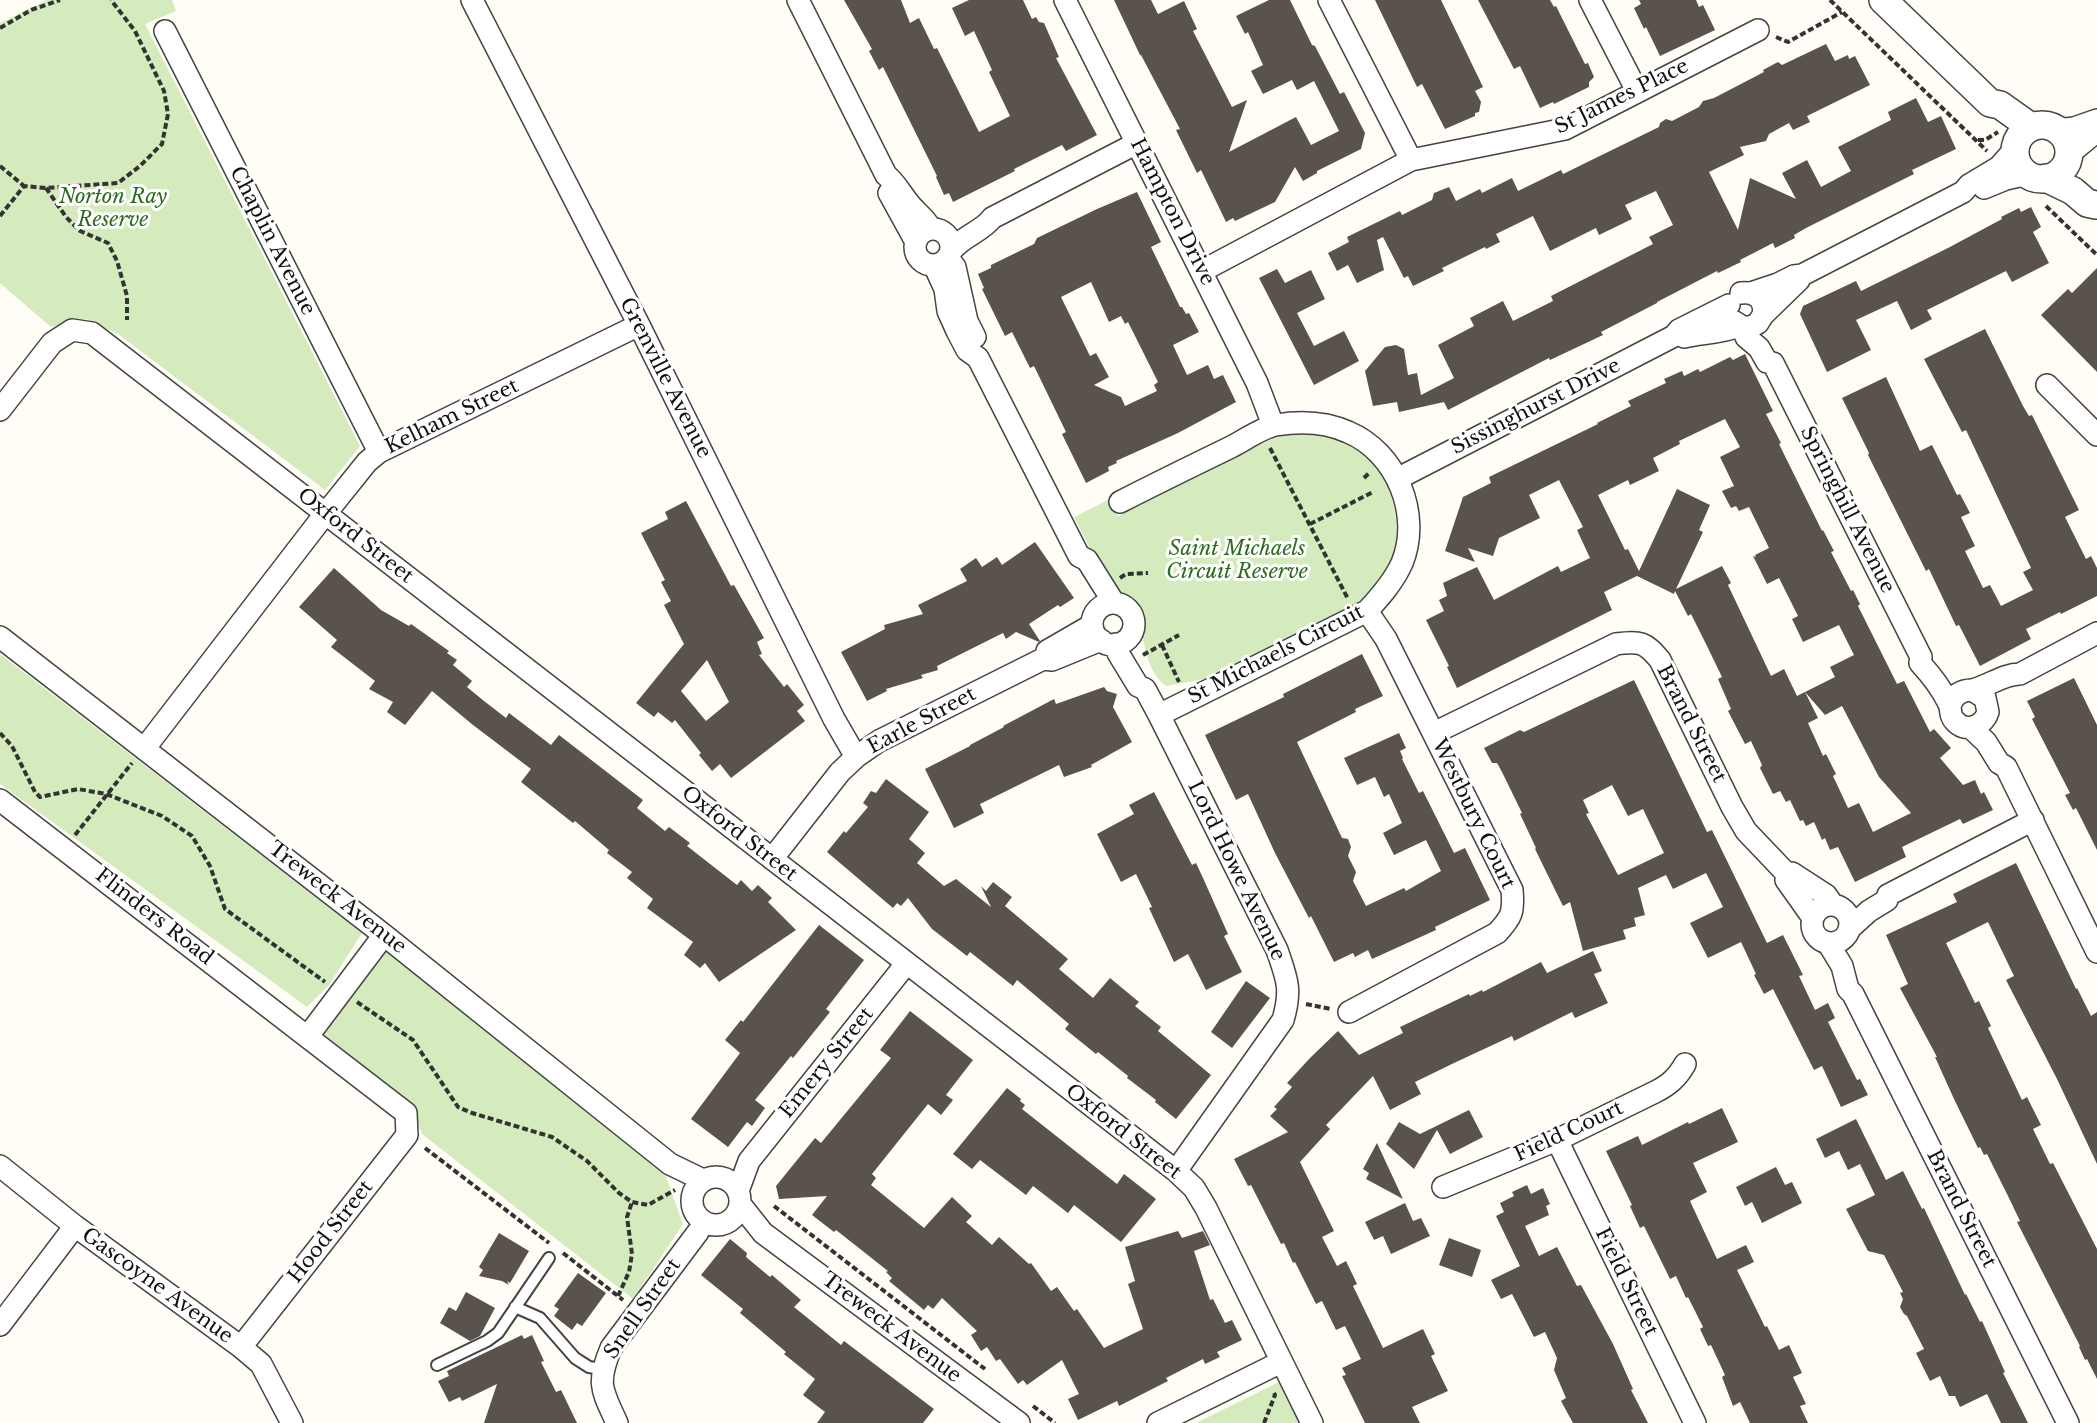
<!DOCTYPE html>
<style>
body{margin:0}
canvas{display:block;background:#fffdf5}
</style>
<canvas width="2097" height="1423"></canvas>
<script>
const c = document.querySelector('canvas').getContext('2d');
c.lineJoin = 'round';
function fillPath(path, color) {
  c.fillStyle = color;
  c.fill(path, 'evenodd');
}
function strokePath(path, color, width, dash) {
  c.strokeStyle = color;
  c.lineWidth = width;
  c.lineCap = dash ? 'butt' : 'round';
  c.setLineDash(dash || []);
  c.stroke(path);
}
function drawText(font, color, halo, rows, align = 'center') {
  c.font = font + ' "Libre Baskerville",serif';
  c.lineWidth = 6;
  c.setLineDash([]);
  c.textBaseline = 'middle';
  c.strokeStyle = halo;
  c.fillStyle = color;
  for (const [text, x, y, turn = 0] of rows) {
    c.save();
    c.translate(x, y);
    c.rotate((+turn || 0) * Math.PI / 180);
    c.textAlign = isNaN(turn) ? turn : align;
    if (halo) c.strokeText(text, 0, 0);
    c.fillText(text, 0, 0);
    c.restore();
  }
}
const green = new Path2D(`
 M47,0H172L176,11L145,24L360,446L325,490L118,334L86,319L51,327L0,283V23Z
 M1294,433C1315,434 1336,436 1355,448C1399,476 1412,550 1374,588C1347,616 1307,631 1273,648C1255,657 1238,668 1219,674C1202,680 1184,683 1166,686C1150,675 1145,651 1142,633C1141,626 1144,617 1140,610C1133,600 1115,591 1106,578C1094,560 1085,537 1074,517L1108,500L1118,516L1234,457L1275,438Z
 M0,654L362,933L329,985L307,1007L0,784Z
 M386,947L665,1174L683,1224L633,1299L422,1134L412,1107L324,1034Z
 M1281,1381L1302,1423H1196Z`);
const building = new Path2D(`
 M844,0H901L910,23L919,18L934,49L937,48L979,132L1010,116L989,72L992,70L974,31L965,36L952,8L969,0H1023L1032,19L1036,17L1039,22L1044,23L1059,57L1056,58L1097,135L1066,151L1062,145L1014,169L1015,171L953,202L949,193L944,195L936,177L937,176L883,67L879,70L869,51L872,49Z
 M1114,0H1151L1158,14L1184,1L1197,29L1193,31L1232,107L1247,100L1229,152L1296,117L1311,145L1339,131L1314,81L1297,90L1292,80L1263,94L1251,71L1263,65L1248,32L1245,34L1236,16L1269,0H1290L1312,45L1315,46L1340,94L1344,92L1365,133L1361,149L1317,171V173L1303,181L1295,167L1275,202L1235,221L1233,218L1226,222L1201,170L1197,173L1176,130L1180,129L1141,55H1140Z
 M1375,0H1441L1483,87L1475,91L1481,102L1479,112L1475,113V116L1445,129L1422,84L1417,87Z
 M1478,0H1550L1554,7L1556,6L1585,64L1588,63L1594,77L1589,82V87L1554,104L1553,102L1540,108L1520,66L1514,69Z
 M1639,0H1696L1699,7L1703,5L1715,30L1660,56L1646,27L1644,29L1634,8L1641,4Z
 M1826,44L1835,61L1848,55L1849,59L1855,56L1870,85L1807,116L1810,122L1793,130L1789,123L1769,134L1766,141L1740,147L1744,155L1709,172L1738,230L1750,178L1796,199L1782,173L1807,160L1821,187L1851,171L1838,147L1891,120L1888,112L1916,98L1928,122L1941,116L1956,149L1912,170L1914,174L1806,228L1794,235L1795,238L1775,248L1773,243L1740,260L1741,262L1718,273L1717,271L1657,302V303L1601,332L1603,335L1550,360L1549,358L1448,410L1444,402L1399,412L1397,402L1373,406L1365,371L1385,347L1396,345L1404,349L1408,375L1417,373L1421,395L1454,378L1438,345L1474,326L1470,318L1503,301L1513,321L1553,301L1551,296L1653,244L1649,237L1673,225L1656,191L1625,205L1632,219L1599,235L1596,228L1550,251L1533,216L1496,234L1500,242L1486,249L1485,247L1442,268L1444,271L1413,286L1408,276L1404,278L1383,237L1377,240L1384,270L1357,283L1348,265L1337,271L1328,253L1349,242L1347,237L1400,211L1402,215L1432,200L1434,193L1449,187L1456,201L1480,189L1482,193L1512,178L1518,191L1561,170L1563,174L1659,127L1660,123L1666,119L1672,121L1699,107L1703,101L1714,98L1764,72L1763,70L1778,62L1782,65Z
 M1137,192L1161,242L1151,247L1180,307H1182L1186,314L1189,313L1199,332L1173,345L1187,375L1208,365L1214,379L1223,375L1236,402L1178,433L1116,461L1117,463L1108,467L1109,471L1086,483L1062,434L1066,432L1034,366L1030,368L1012,332L1005,336L982,289L984,288L978,274L991,268V265L1034,244L1037,238L1097,209ZM1091,282L1109,322L1121,316L1125,324L1128,322L1158,382L1154,385L1157,391L1125,406L1121,397L1094,385L1109,377L1096,353L1090,356L1061,297Z
 M2031,207L2041,227L2033,232L2049,263L2012,282L2006,271L1927,310L1932,319L1911,330L1897,301L1856,320L1871,350L1827,372L1800,314L1803,306L1856,281L1861,291L1948,248L2002,219L2001,217L2019,208L2021,212Z
 M2097,268V372L2041,315L2068,289L2072,293Z
 M1277,269L1285,283L1311,270L1325,299L1297,313L1314,346L1344,331L1359,361L1314,385L1259,278Z
 M1985,329L2023,406L2029,416L2032,415L2079,510L2065,517L2086,559L2091,556L2097,568V596L2061,614L2060,612L2026,629L2031,639L1980,666L1959,625L1956,626L1929,569L1926,571L1868,455L1869,453L1842,398L1886,377L1920,451L1932,445L1957,495L1960,494L1970,513L1961,517L1975,546L1965,551L1983,588L1990,585L2001,606L2033,590L2023,572L2031,568L1966,430L1962,432L1924,359Z
 M1745,354L1773,411L1766,414L1781,443L1779,444L1822,531L1823,530L1834,551L1831,552L1851,591L1853,590L1860,604L1858,606L1897,684L1904,681L1930,732L1934,729L1951,748L1940,758L1963,785L1975,780L1981,794L1984,792L1993,810L1963,824L1960,819L1902,847L1906,857L1855,882L1838,847L1830,850L1825,838L1822,840L1814,822L1806,826L1803,820L1800,821L1790,800L1786,802L1780,791L1773,794L1760,768L1762,765L1751,741L1745,744L1728,711L1731,709L1718,679L1722,677L1706,644L1691,614L1688,616L1675,591L1674,594L1637,576L1604,592L1612,610L1457,688L1447,667L1449,666L1426,620L1444,611L1439,600L1447,596L1443,583L1477,567L1494,600L1558,566L1561,572L1590,558L1577,530L1583,527L1559,480L1529,495L1540,518L1499,538L1493,556L1468,548L1475,562L1445,551L1463,497L1491,483L1489,477L1598,424L1597,423L1631,406L1628,401L1666,383L1664,379L1682,371L1684,376L1698,369L1700,372L1730,357L1733,360ZM1725,419L1740,447L1720,457L1734,486L1722,491L1731,508L1736,506L1739,511L1749,507L1769,548L1755,555L1756,557L1753,556L1767,584L1779,578L1798,616L1792,619L1803,642L1839,625L1854,655L1830,667L1835,677L1805,692L1825,715L1842,706L1879,777L1911,813L1873,832L1859,803L1848,808L1833,776L1836,774L1826,754L1823,756L1808,723L1818,718L1805,692L1797,696L1784,669L1771,676L1728,585L1731,583L1722,566L1676,589L1703,532L1699,530L1710,505L1677,489L1639,571L1628,549L1625,550L1598,495L1628,480L1630,485L1659,471L1653,458L1680,444L1679,441Z
 M686,501L731,586L734,585L764,638L757,642L762,654L759,655L784,687L787,684L804,705L797,711L805,721L731,778L720,764L712,771L699,755L701,753L675,720L672,723L658,712L654,717L636,703L684,644L664,605L671,601L661,582L665,580L641,533L668,519L665,512ZM707,660L729,702L706,721L681,691Z
 M1035,542L1074,598L1060,607L1058,605L1029,624L1040,641L1039,642L1016,632L1006,639L1003,633L937,666L938,670L921,675L923,678L886,689L887,691L867,701L841,652L885,629L884,625L923,614L918,605L967,581L960,569L976,558L982,567L997,557L1002,565Z
 M334,568L381,610L409,626L411,624L449,651L447,653L457,660L453,665L472,681L467,687L484,701L506,718L509,713L551,745L559,735L643,800L637,808L665,831L669,827L690,843L687,846L737,885L741,880L752,891L758,885L772,898L768,902L796,930L719,982L705,963L700,968L684,955L693,942L647,908L653,899L627,878L632,872L607,853L609,850L575,821L573,823L521,782L531,769L473,725L432,691L405,725L387,712L393,702L369,689L375,681L331,647L337,640L299,607Z
 M1362,654L1383,696L1355,709L1356,712L1297,742L1342,838L1348,839L1351,847L1348,856L1356,872L1353,881L1366,906L1404,888L1406,891L1441,871L1426,840L1394,855L1383,833L1402,823L1389,794L1384,797L1375,777L1357,785L1344,758L1399,733L1406,748L1400,751L1403,758L1402,759L1419,793L1423,791L1454,853L1465,848L1490,900L1435,927L1436,930L1372,959L1368,950L1355,957L1353,953L1334,962L1311,916L1309,918L1275,853L1248,794L1236,800L1205,735L1284,697L1283,694Z
 M2074,678L2097,725V850L2076,808L2073,810L2065,795L2070,793L2032,719L2035,717L2027,701Z
 M1634,680L1707,832L1712,830L1767,943L1783,935L1803,975L1799,976L1815,1010L1828,1003L1835,1018L1828,1022L1857,1080L1860,1079L1868,1095L1841,1107L1822,1066L1814,1070L1773,989L1764,994L1754,975L1756,974L1741,942L1708,958L1690,923L1723,907L1706,873L1673,889L1666,875L1638,888L1645,915L1634,918L1636,926L1623,930L1626,939L1583,951L1570,902L1563,906L1535,849L1536,848L1520,814L1522,813L1502,772L1497,763H1492L1484,748L1520,730L1524,732ZM1612,785L1628,816L1643,809L1664,853L1618,875L1586,814L1589,813L1583,800Z
 M1104,687L1107,691L1117,694L1113,707L1132,742L1091,765L1092,767L1064,777L1059,765L980,804L984,813L954,828L925,769L970,746V745L1004,727L1003,726L1054,699L1056,704Z
 M886,779L929,812L909,839L925,853L917,863L944,886L956,879L991,907L981,886L986,891L993,882L1012,897L1005,906L1068,959L1059,969L1093,998L1110,978L1139,1002L1135,1006L1161,1027L1158,1031L1211,1075L1176,1119L1155,1102L1156,1100L1127,1078L1128,1076L1098,1052L1096,1054L1065,1029L1069,1024L1017,980L1013,986L970,952L967,956L932,929L908,898L901,906L897,903L893,908L827,852L844,831L846,833L868,807L863,803L871,791L876,793Z
 M1154,792L1192,865L1196,863L1203,878L1228,934L1224,936L1242,972L1206,990L1188,954L1174,962L1149,908L1152,907L1136,874L1121,882L1097,834L1134,814L1129,805Z
 M2016,863L2076,989L2077,988L2091,1016L2097,1012V1164L2057,1079L2006,980L2014,976L1988,922L1946,943L1975,1003L1979,1001L1991,1026L1988,1028L2022,1100L2027,1097L2041,1125L2033,1129L2050,1164L2053,1163L2097,1249V1379L2087,1359L2085,1360L2079,1347L2080,1346L2017,1222L2020,1221L2009,1198L1987,1154L1984,1155L1980,1147L1978,1148L1954,1099L1935,1057H1937L1900,988L1908,984L1886,935L1957,902L1953,894Z
 M819,925L864,960L826,1009L830,1012L793,1058L791,1056L755,1100L765,1108L752,1126L747,1122L728,1147L691,1119L740,1053L725,1040L741,1020L743,1022Z
 M1593,951L1602,971L1594,974L1608,1003L1575,1018L1572,1012L1514,1041L1512,1036L1454,1063L1415,1082L1421,1094L1390,1110L1373,1076L1326,1125L1330,1129L1300,1162L1334,1231L1322,1237L1337,1266L1346,1261L1357,1284L1353,1286L1383,1348L1423,1329L1435,1354L1431,1356L1448,1391L1412,1407L1420,1423H1365L1342,1376L1346,1375L1342,1368L1361,1359L1345,1326L1336,1330L1322,1301L1316,1304L1295,1262L1293,1263L1284,1243L1281,1244L1251,1185L1248,1186L1234,1159L1288,1132L1270,1116L1277,1109L1274,1107L1292,1087L1287,1083L1310,1058L1338,1031L1359,1055L1403,1033L1400,1027L1469,994L1470,996L1482,990L1483,992L1541,962L1547,973Z
 M1246,981L1270,998L1232,1048L1211,1032Z
 M910,1011L973,1060L946,1095L953,1100L941,1115L928,1104L872,1174L876,1178L871,1185L924,1228L952,1197L972,1216L966,1222L992,1245L999,1237L1029,1264L1031,1263L1051,1291L1057,1287L1074,1311L1077,1309L1104,1348L1143,1329L1128,1284L1135,1281L1125,1247L1178,1231L1182,1238L1203,1231L1210,1245L1194,1251L1210,1300L1213,1299L1225,1323L1232,1320L1242,1340L1217,1352L1220,1357L1205,1364L1203,1359L1166,1378L1168,1381L1119,1406L1117,1401L1078,1420L1068,1399L1079,1394L1062,1360L1027,1385L1023,1380L1018,1384L1000,1359L996,1361L987,1347L981,1351L971,1335L977,1331L942,1298L933,1309L928,1305L924,1310L889,1281L892,1278L886,1272L888,1271L836,1230L834,1232L812,1215L827,1196L779,1199L776,1186L815,1138L821,1143L891,1058L880,1050Z
 M1007,1088L1021,1099L1020,1101L1025,1105L1022,1109L1117,1184L1124,1174L1156,1199L1121,1242L1074,1205L1068,1213L1033,1186L1026,1195L980,1160L972,1169L953,1154Z
 M1722,1108L1738,1142L1693,1163L1707,1192L1690,1201L1717,1259L1746,1245L1754,1262L1737,1270L1765,1327L1767,1326L1779,1350L1789,1345L1802,1373L1793,1377L1806,1404L1800,1406L1808,1423H1750L1740,1402L1733,1406L1722,1377L1725,1375L1711,1345L1708,1346L1700,1329L1703,1327L1688,1297L1686,1298L1676,1276L1670,1279L1644,1226L1640,1228L1630,1206L1632,1205L1606,1151L1638,1136L1642,1145L1688,1122L1689,1124Z
 M1469,1110L1483,1137L1450,1154L1437,1130L1414,1169L1386,1144L1399,1122L1420,1134Z
 M1856,1119L1886,1180L1903,1171L1922,1209L1924,1208L1965,1295L1966,1294L1980,1322L1982,1321L2005,1372L2003,1373L2028,1423H2001L1987,1394L1960,1407L1955,1396H1949L1940,1376L1930,1381L1916,1353L1924,1349L1907,1316L1904,1314L1900,1307L1903,1299L1900,1293L1903,1292L1884,1255L1868,1251L1846,1209L1875,1195L1860,1164L1848,1170L1839,1151L1825,1158L1816,1139Z
 M1377,1143L1403,1199L1366,1179L1369,1173L1363,1169Z
 M1776,1167L1785,1185L1792,1182L1802,1203L1762,1223L1752,1202L1745,1206L1736,1187Z
 M1527,1185L1531,1194L1543,1188L1550,1204L1546,1206L1549,1215L1525,1226L1539,1256L1557,1247L1577,1286L1581,1285L1613,1344L1633,1389L1631,1390L1648,1423H1573L1561,1401L1566,1398L1554,1370L1557,1358L1545,1332L1534,1337L1512,1294L1501,1299L1491,1280L1520,1266L1496,1216L1504,1212L1500,1203L1514,1196L1512,1192Z
 M1405,1203L1413,1221L1421,1218L1430,1236L1391,1254L1383,1236L1374,1240L1365,1222Z
 M499,1233L529,1251L510,1283L507,1281L509,1285L502,1281L479,1276L483,1270L479,1267Z
 M1449,1238L1481,1250L1472,1277L1439,1265Z
 M730,1239L747,1253L746,1257L770,1277L772,1275L801,1300L794,1307L841,1345L844,1341L934,1409L923,1423H817L825,1412L803,1395L815,1379L784,1354L786,1352L740,1313L743,1309L701,1275Z
 M578,1273L606,1293L582,1326L577,1323L572,1330L554,1316L559,1309L554,1306Z
 M466,1292L495,1308L480,1336L470,1341L440,1323L449,1307L456,1311Z
 M522,1335L524,1339L532,1335L544,1361L541,1362L556,1392L561,1390L577,1423H484L497,1384L462,1401L460,1397L449,1402L438,1381L449,1376L447,1371Z`);
const path = new Path2D(`
 M1830,0L1987,151
 M0,28L31,10L60,0
 M1776,37L1788,42L1842,12
 M1978,140H1985L1998,132
 M0,166L24,186
 M46,188L66,217L80,231L108,243L117,261L127,296V320
 M2046,206L2097,255
 M0,216L24,186L46,188L118,183L140,166L162,144L168,114L164,91L135,31L111,0
 M1270,448L1348,599
 M1364,478L1370,472
 M1310,524L1373,492
 M1120,578L1126,574L1148,573
 M1162,645L1179,682
 M1143,655L1179,635
 M0,733L12,746L35,792L40,797L78,789L106,794L162,816L192,836L210,866L225,909L325,982
 M75,835L132,763
 M357,1002L413,1040L458,1107L472,1113L552,1137L587,1161L619,1193L632,1202L648,1205L675,1190
 M1306,1004L1331,1009
 M425,1148L549,1243
 M774,1206L985,1369
 M563,1253L623,1300
 M618,1296L629,1272L632,1254L627,1217L632,1202
 M1033,1406L1055,1423
 M1264,1423L1275,1395L1274,1393`);
const service = new Path2D(`
 M515,1307L540,1318L575,1358L589,1367L602,1369
 M437,1365L487,1341L498,1333L549,1258`);
const minor = new Path2D(`
 M472,0L639,325L834,719L856,757
 M798,0L886,175C896,183 900,192 908,202C915,212 925,217 931,229
 M1065,0L1257,383L1273,425
 M1329,0L1411,160
 M1590,0L1637,91
 M165,31L379,452
 M2057,130L2074,128L2097,120
 M2068,155L2097,131
 M1984,188L2006,179L2028,174
 M889,193L916,242
 M915 247a18 18 0 1 1 36 0a18 18 0 1 1-36 0Z
 M952,250C963,236 983,231 992,218L1137,143
 M948,258L955,267L967,321L975,337
 M934,265L945,289L948,311L957,331L967,350L978,358L1079,556L1087,560L1114,603
 M1202,271L1411,160L1565,129L1758,30
 M1741,293C1756,291 1766,300 1763,315
 M1751,293L1778,284L1794,276L1802,275L1963,192L1969,185L1999,167L2015,149
 M1733,321L1743,327H1751L1758,323L1763,315L1799,280
 M1743,327L1746,337L1759,348L1767,362L1773,363L1921,657L1920,663C1931,675 1941,688 1948,702C1952,708 1949,715 1954,720C1965,734 1983,727 1988,712L1985,698L1972,690C1961,690 1953,695 1950,706
 M1684,337C1702,333 1722,333 1739,326
 M2047,385L2097,435
 M0,410L52,343L72,330L92,333L1176,1171L1194,1188L1206,1208L1312,1423
 M1397,479L1674,336L1679,330L1729,305
 M1120,502C1157,483 1194,465 1231,447C1245,440 1261,428 1276,425C1300,421 1326,422 1348,432C1396,452 1422,514 1402,563C1394,581 1381,596 1367,611L1159,715
 M1092 624a21 21 0 1 1 42 0a21 21 0 1 1-42 0Z
 M0,637L384,935L670,1164L703,1180
 M1116,644L1118,653L1138,686L1145,689L1159,715L1277,950C1287,979 1292,989 1283,1020L1176,1171
 M1047,651L1092,625
 M1972,690C1989,686 2003,674 2020,674L2097,633
 M1971,728L1986,742L1999,763L2006,767L2097,952
 M1434,733L1616,644C1641,641 1645,642 1660,660L1732,807L1746,831L1787,874L1786,880L1813,918
 M144,749L318,523L367,462L379,452L639,325
 M0,800L406,1113L407,1135L241,1347
 M772,859L840,772L856,757L879,741L1043,659L1052,660L1101,640
 M1787,874L1792,873L1826,895L1833,905
 M1812 924a19 19 0 1 1 38 0a19 19 0 1 1-38 0Z
 M1849,929L1869,911L1887,900L1888,895L2033,820
 M1828,943L1842,966L1848,989L1853,994L2068,1423
 M1349,1012L1497,933C1512,917 1514,912 1512,890L1386,639L1367,611
 M308,1036L384,935
 M1557,1140L1695,1423
 M0,1166L75,1226L241,1347L261,1364L292,1423
 M692 1201a24 24 0 1 1 48 0a24 24 0 1 1-48 0Z
 M1443,1187L1557,1140L1655,1092C1669,1085 1677,1078 1685,1064
 M738,1191L749,1161L906,964
 M740,1204L763,1233L1019,1423
 M0,1325L75,1226
 M617,1423C602,1390 596,1384 611,1348L698,1232
 M1158,1423L1281,1362`);
const tertiary = new Path2D(`
 M1883,0L1990,103L2000,105L2031,127
 M2015 152a27 27 0 1 1 54 0a27 27 0 1 1-54 0Z
 M2046,178L2073,191L2087,203L2096,205`);
const streetNames = [
 ["St James Place",1622,97,-26],
 ["Hampton Drive",1172,212,63],
 ["Chaplin Avenue",272,241,63],
 ["Grenville Avenue",665,378,63],
 ["Sissinghurst Drive",1536,407,-27],
 ["Kelham Street",452,417,-26],
 ["Springhill Avenue",1847,510,63],
 ["Oxford Street",355,536,38],
 ["St Michaels Circuit",1276,655,-27],
 ["Earle Street",922,721,-28],
 ["Brand Street",1691,724,63],
 ["Westbury Court",1473,814,64],
 ["Oxford Street",739,834,38],
 ["Lord Howe Avenue",1236,871,64],
 ["Treweck Avenue",337,898,38],
 ["Flinders Road",154,917,38],
 ["Emery Street",827,1063,-51],
 ["Oxford Street",1123,1132,38],
 ["Field Court",1569,1132,-25],
 ["Brand Street",1961,1209,63],
 ["Hood Street",331,1232,-52],
 ["Field Street",1626,1282,64],
 ["Gascoyne Avenue",157,1286,36],
 ["Snell Street",643,1309,-55],
 ["Treweck Avenue",891,1328,37]
];
const parkNames = [
 ["Norton Ray",113,197],
 ["Reserve",113,220],
 ["Saint Michaels",1237,549],
 ["Circuit Reserve",1237,572]
];
fillPath(green, '#d5ebbd');
fillPath(building, '#5a524d');
strokePath(service, '#444', 14);
strokePath(minor, '#444', 24);
strokePath(tertiary, '#444', 30);
strokePath(path, '#333', 4, [6, 3]);
strokePath(service, '#fff', 10);
strokePath(minor, '#fff', 21);
strokePath(tertiary, '#fff', 27);
drawText('20px', '#111', '#fff', streetNames);
drawText('italic 20px', '#2f6b1f', '#fff', parkNames);
</script>
